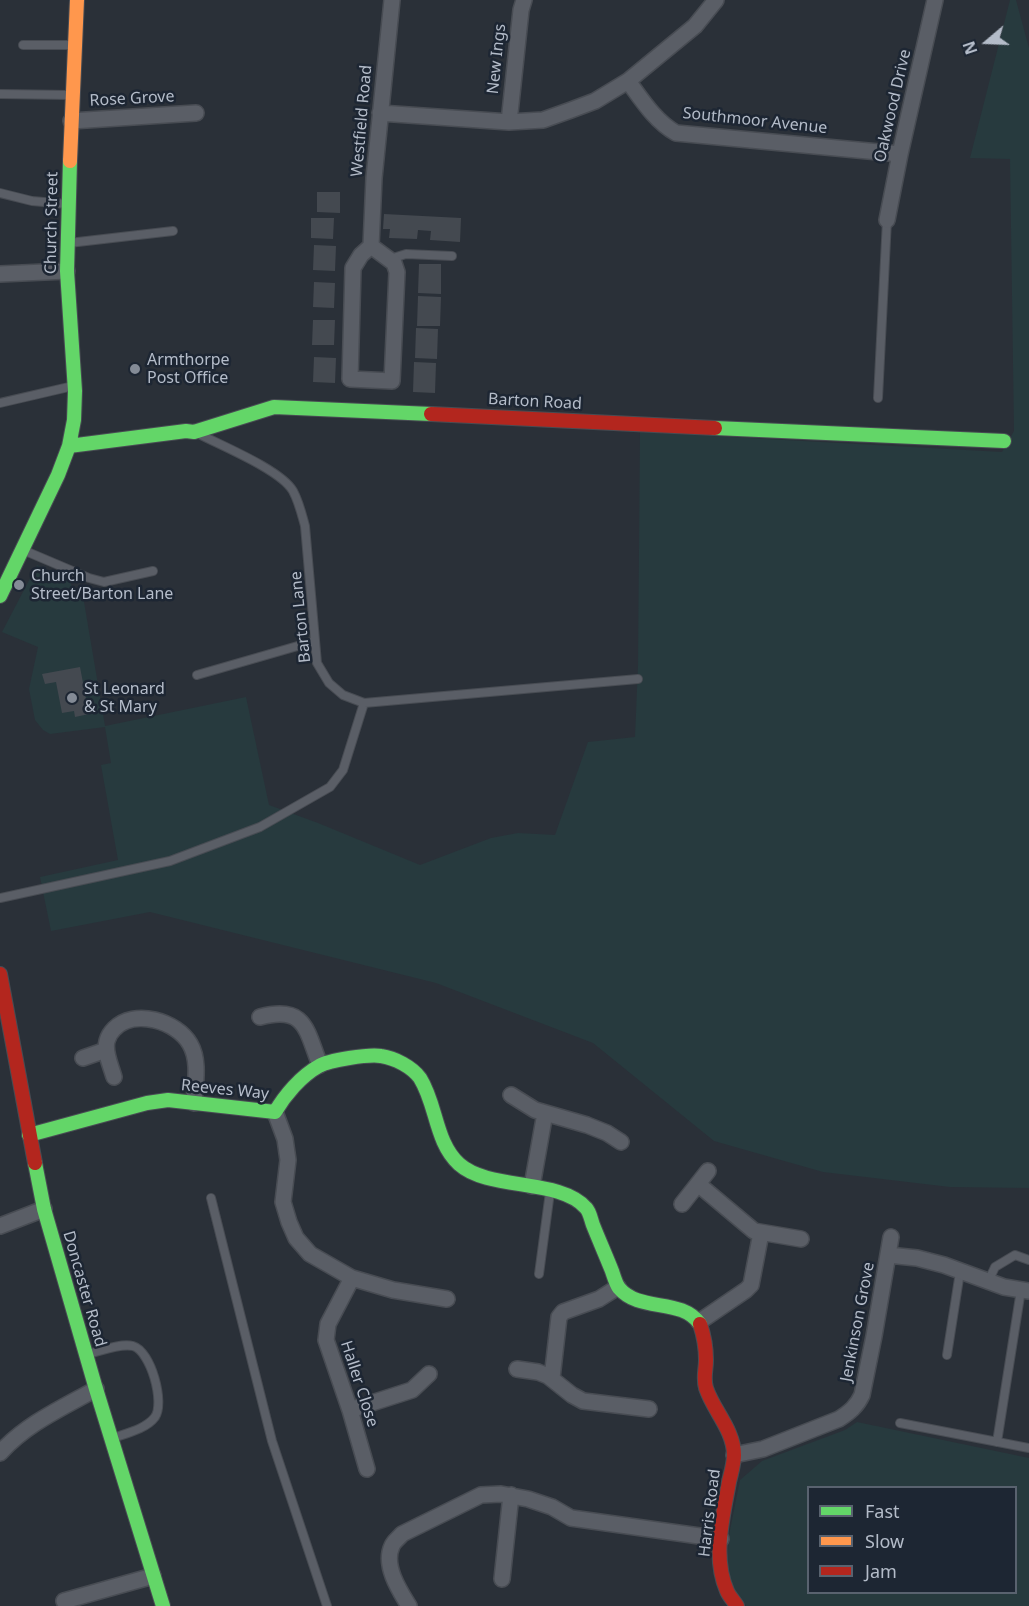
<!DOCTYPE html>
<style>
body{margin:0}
#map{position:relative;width:1029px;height:1606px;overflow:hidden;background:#2a3038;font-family:"Noto Sans",sans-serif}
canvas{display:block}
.legend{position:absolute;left:807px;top:1486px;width:210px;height:108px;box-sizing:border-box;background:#1d2633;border:2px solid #59626f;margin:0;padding:8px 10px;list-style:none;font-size:18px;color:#b4bcc9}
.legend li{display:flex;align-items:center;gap:12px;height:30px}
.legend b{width:30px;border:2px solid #59626f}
.north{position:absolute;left:957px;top:12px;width:60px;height:60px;-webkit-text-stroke:4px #1d2633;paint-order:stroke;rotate:251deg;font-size:16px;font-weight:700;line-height:24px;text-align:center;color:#b4bcc9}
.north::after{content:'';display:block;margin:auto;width:21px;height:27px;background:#b4bcc9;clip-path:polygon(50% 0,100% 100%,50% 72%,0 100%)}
</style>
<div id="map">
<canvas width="1029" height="1606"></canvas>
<ul class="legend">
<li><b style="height:8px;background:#63d668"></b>Fast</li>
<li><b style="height:8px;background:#ff974d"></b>Slow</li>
<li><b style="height:8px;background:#b3261e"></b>Jam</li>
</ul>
<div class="north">N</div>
</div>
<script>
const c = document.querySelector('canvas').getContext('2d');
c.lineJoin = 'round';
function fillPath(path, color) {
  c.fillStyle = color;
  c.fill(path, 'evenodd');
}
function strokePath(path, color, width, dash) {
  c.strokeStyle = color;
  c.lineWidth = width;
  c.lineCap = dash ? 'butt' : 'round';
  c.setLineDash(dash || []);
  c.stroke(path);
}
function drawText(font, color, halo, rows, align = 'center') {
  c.font = font + ' "Noto Sans",sans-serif';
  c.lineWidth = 5;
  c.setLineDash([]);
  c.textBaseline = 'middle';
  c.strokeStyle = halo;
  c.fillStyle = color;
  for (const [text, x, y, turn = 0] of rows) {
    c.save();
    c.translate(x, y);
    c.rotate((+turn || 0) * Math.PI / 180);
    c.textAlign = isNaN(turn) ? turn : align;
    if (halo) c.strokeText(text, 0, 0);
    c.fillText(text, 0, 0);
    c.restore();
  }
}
const green = new Path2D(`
 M1010,0H1016L1029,48V1188L950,1187L823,1172L714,1141L593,1043L436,983L150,912L51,931L40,877L118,860L101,765L111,763L105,727L50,734L43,730L35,720L29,689L38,647L2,632L37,565L70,582L74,591L82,590L105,726L246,697L269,805L318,823L420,865L491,838L518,833L555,835L588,742L635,737L638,666L640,432L1002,452L1014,431L1010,159L970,158Z
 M857,1422L1029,1458V1606H746L732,1585L727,1565L729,1535L740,1480L762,1461L845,1430ZM808,1488H1016V1592H808Z`);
const building = new Path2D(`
 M317,192H340V213L317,212Z
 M384,214L461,218L460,242L430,240L431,231L418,230L417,239L389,238L390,229H383Z
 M311,218H334L333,239L311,238Z
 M314,245L336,246L335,271L313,270Z
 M419,264H441V294L418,293Z
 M314,282L335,283L334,308L313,307Z
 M418,296L441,297L440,326H417Z
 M313,320H335L334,345H312Z
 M416,328L438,329L437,359L415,358Z
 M314,357L336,358L335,383L313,382Z
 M414,362L436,363L435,393L413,392Z
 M80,667L89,714L75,717L74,711L62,713L56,682L45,684L42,674Z`);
const lane = new Path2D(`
 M23,45H73
 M0,94L70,95
 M0,193L32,201L67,204
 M69,243L173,231
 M390,259L406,254L452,256
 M878,398L887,220
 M0,403L73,386
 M199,434C222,446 281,470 293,491C299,502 302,515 305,526L317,663L329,683L343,695L364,703L638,679
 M23,550L89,578L104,582L153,571
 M197,675L315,641
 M0,898L170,861L260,827L330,787L343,770L364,703
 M211,1198L272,1441L327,1606
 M539,1274L550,1192
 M988,1282L995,1267L1015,1255L1029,1260
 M88,1354C101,1351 120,1343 133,1346C151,1351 165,1403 155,1417C146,1429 127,1433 113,1438
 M947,1355L960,1272
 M900,1423L1029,1448
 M997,1442L1021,1290`);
const street = new Path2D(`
 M628,81C642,100 655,121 676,133L900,154
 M380,113L509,122L543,120L571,110L595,101L628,81L695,26L716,0
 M71,121L196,113
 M509,122L521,10L524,0
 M887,220L900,154L935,0
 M371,246L394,263L397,272L392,381L350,379L353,268L361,255L371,246L374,178L392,0
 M0,274L67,271
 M260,1017C306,1005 306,1030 320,1065
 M83,1058L106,1050
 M114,1077C111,1066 104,1052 107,1041C108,1037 111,1032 114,1029C134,1008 177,1021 190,1044C200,1061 195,1084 194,1103
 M511,1095L535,1110L587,1125L607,1133L621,1142
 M275,1112L285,1139L288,1160L283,1202L289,1222L296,1238L310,1254L352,1278L393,1290L447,1299
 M698,1184L754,1231L801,1239
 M532,1186L545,1113
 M682,1204L708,1171
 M0,1226L44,1209
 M888,1255L917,1258L944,1265L1004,1287L1029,1291
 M352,1278L328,1324L326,1340L350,1410L367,1469
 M699,1322L746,1290L751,1285L761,1233
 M517,1369L538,1372L548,1376L572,1395L583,1401L649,1409
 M552,1378L559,1317L563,1312L599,1299L618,1287
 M350,1410L412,1390L429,1374
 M0,1453C26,1424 62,1408 96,1389
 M734,1455L763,1449L839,1419C850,1412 857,1406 862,1395L874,1336L891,1237
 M502,1579L511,1495
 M64,1601L153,1576
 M409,1606C399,1590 383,1565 392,1546C394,1541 399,1538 402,1534L481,1495L501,1494L528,1499L552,1507L571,1518L721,1539`);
const fast = new Path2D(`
 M715,428L1004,441
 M69,446L186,431L194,432L274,407L431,414
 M0,596L58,475L69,446L74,420L75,391L67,271L70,161
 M29,1135L147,1103L168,1100L275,1112C285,1095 301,1076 319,1066C329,1060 369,1054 381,1056C395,1058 412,1067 420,1078C437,1105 435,1142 459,1164C489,1191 560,1178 586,1208C590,1212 591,1220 593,1225C599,1240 606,1256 612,1271C614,1277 616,1284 619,1288C640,1313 681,1297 700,1324
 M35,1163L44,1209L96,1389L163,1606`);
const slow = new Path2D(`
 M70,161L77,0`);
const jam = new Path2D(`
 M431,414L715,428
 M0,974L35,1163
 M700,1324C704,1336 706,1348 706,1360C706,1370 703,1378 706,1388C713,1410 734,1430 734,1455C734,1464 731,1473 729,1482C723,1516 712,1557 727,1591C729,1596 734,1601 737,1606`);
const markers = [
 [135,369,6,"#848b96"],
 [19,585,6,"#848b96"],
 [72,698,6,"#848b96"]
];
const streetNames = [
 ["New Ings",497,59,-84],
 ["Rose Grove",132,99,-3],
 ["Oakwood Drive",893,106,-77],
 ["Westfield Road",362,121,-85],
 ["Southmoor Avenue",755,121,6],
 ["Church Street",52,223,-89],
 ["Barton Road",535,402,3],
 ["Barton Lane",301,617,-96],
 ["Reeves Way",225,1090,6],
 ["Doncaster Road",84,1289,74],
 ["Jenkinson Grove",858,1322,-79],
 ["Haller Close",359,1384,72],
 ["Harris Road",710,1513,-83]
];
const poiNames = [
 ["Armthorpe",147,360],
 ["Post Office",147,378],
 ["Church",31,576],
 ["Street/Barton Lane",31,594],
 ["St Leonard",84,689],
 ["& St Mary",84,707]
];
fillPath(green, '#273a3e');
fillPath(building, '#444950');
strokePath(lane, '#484c53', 10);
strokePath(street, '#484c53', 18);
strokePath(fast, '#484c53', 16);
strokePath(slow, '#484c53', 16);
strokePath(jam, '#484c53', 16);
strokePath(lane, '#5a5e66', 8);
strokePath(street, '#5a5e66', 15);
strokePath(fast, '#63d668', 14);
strokePath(slow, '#ff974d', 14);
strokePath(jam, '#b3261e', 14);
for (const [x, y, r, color] of markers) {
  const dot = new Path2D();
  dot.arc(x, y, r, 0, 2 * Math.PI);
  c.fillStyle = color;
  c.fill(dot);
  strokePath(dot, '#1d2633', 2);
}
drawText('16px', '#b4bcc9', '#1d2633', streetNames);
drawText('16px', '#b4bcc9', '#1d2633', poiNames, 'left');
</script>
